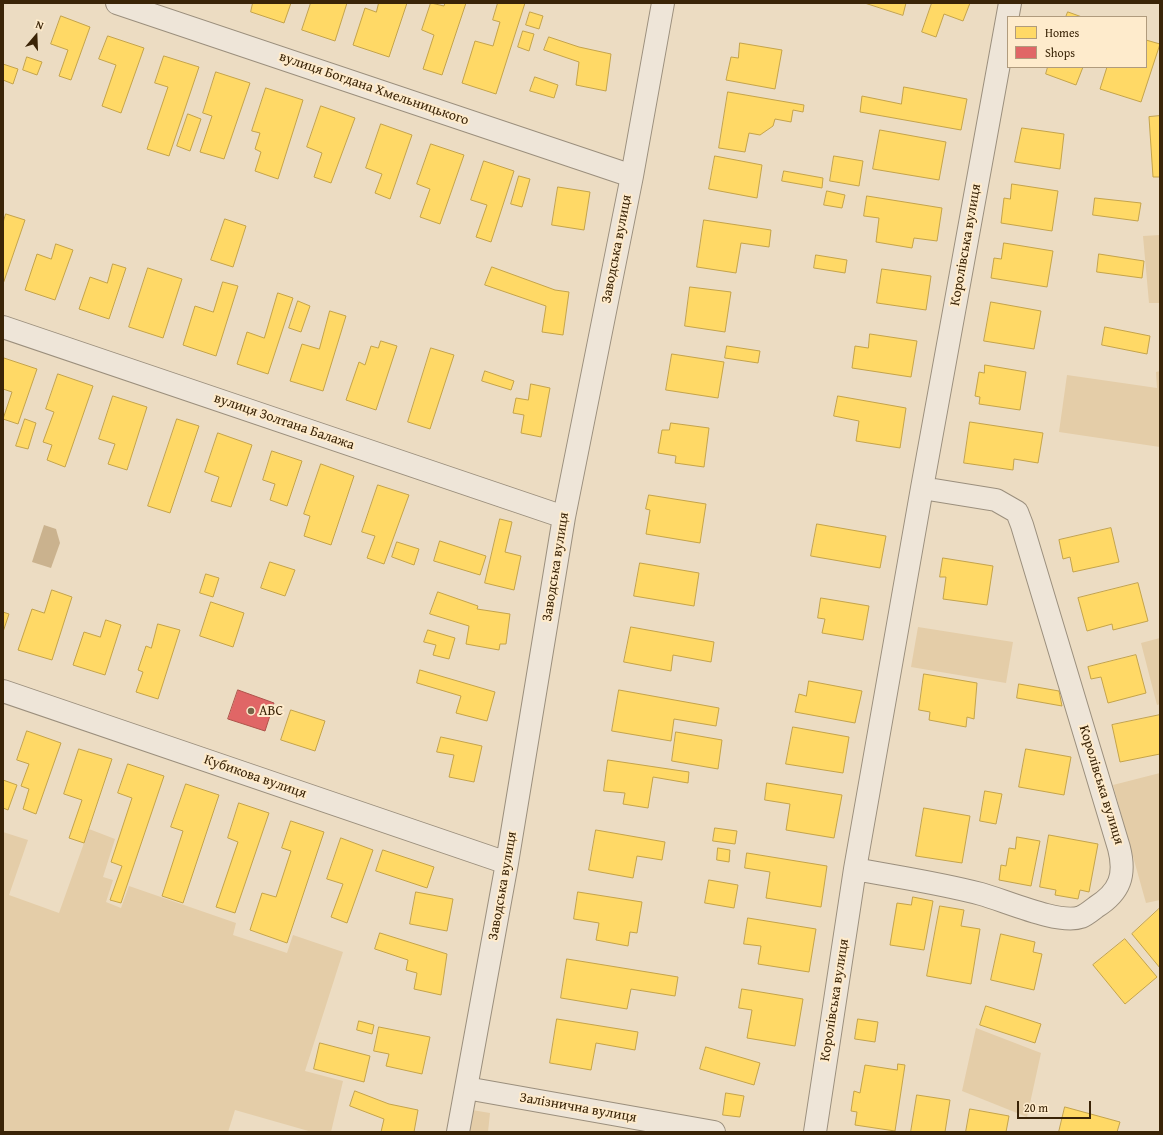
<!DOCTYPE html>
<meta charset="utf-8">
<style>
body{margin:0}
#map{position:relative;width:1163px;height:1135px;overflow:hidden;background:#ecdcc2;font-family:"Gentium Book Plus",serif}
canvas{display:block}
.frame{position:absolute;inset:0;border:4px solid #3a2407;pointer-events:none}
.legend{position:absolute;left:1007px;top:16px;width:140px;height:52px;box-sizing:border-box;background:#feebcc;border:1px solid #b09b7d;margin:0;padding:5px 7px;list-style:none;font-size:12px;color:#3a2407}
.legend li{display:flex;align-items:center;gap:8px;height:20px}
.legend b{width:20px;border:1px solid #b09b7d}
.north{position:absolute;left:16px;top:16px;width:40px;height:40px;-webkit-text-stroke:3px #feebcc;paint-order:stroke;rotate:19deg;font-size:11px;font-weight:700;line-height:16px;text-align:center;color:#3a2407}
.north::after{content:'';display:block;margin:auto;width:14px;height:18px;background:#3a2407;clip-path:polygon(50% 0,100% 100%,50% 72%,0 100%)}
.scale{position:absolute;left:1017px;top:1101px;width:74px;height:18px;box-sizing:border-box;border:2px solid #3a2407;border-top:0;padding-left:5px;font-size:12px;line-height:14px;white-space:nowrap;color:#3a2407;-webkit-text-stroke:3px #feebcc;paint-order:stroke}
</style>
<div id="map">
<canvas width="1163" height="1135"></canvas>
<div class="frame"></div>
<ul class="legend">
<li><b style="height:11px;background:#ffd966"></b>Homes</li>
<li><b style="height:11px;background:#e06666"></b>Shops</li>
</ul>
<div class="north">N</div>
<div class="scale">20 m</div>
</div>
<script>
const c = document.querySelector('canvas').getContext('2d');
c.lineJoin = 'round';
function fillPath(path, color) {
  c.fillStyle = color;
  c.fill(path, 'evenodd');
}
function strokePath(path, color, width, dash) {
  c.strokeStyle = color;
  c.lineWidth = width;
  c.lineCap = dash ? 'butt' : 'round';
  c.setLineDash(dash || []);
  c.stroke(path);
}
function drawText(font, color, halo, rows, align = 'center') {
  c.font = font + ' "Gentium Book Plus",serif';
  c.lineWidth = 4;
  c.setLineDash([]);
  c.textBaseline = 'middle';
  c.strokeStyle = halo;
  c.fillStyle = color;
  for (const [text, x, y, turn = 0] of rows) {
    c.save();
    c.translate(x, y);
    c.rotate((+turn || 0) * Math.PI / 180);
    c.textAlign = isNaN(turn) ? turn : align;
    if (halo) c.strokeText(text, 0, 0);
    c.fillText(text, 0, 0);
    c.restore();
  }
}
const green = new Path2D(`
 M1160,235V303H1149L1143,236Z
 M1160,371V447L1059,432L1067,375L1157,388L1156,372Z
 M918,627L1013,642L1006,683L911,667Z
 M1160,638V704L1157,705L1141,643Z
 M1160,773V900L1146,903L1113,785Z
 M89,829L115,839L103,877L113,880L106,902L121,908L129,886L236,923L233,935L287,953L293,935L343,952L305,1071L343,1081L331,1132H312L235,1110L228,1132H3V832L28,840L9,895L59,913Z
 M976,1028L1041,1053L1027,1117L962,1091Z
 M472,1110L490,1113L488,1132H469Z`);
const water = new Path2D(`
 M44,525L56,529L60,543L51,568L32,562Z`);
const homes = new Path2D(`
 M253,3H291L284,23L251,12Z
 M311,3H347L335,41L302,30Z
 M379,3H407L389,57L353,45L365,8L376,12Z
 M431,3L444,6L445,3H466L442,75L423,69L434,35L422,30Z
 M498,3H525L496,94L462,83L475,41L493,46L500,22L493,20Z
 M865,3H906L903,15Z
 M932,3H970L963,21L944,14L936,37L922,32Z
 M530,12L543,16L539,29L526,25Z
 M1068,12L1082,17H1066Z
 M61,16L90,27L71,80L59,76L68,50L51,44Z
 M523,31L534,34L529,51L518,47Z
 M108,36L144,48L121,113L102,106L116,65L99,59Z
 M549,37L579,47L611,54L606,91L576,85L579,62L544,50Z
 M1146,40L1160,44L1141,102L1100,89L1107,67H1146Z
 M740,43L782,50L775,89L726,80L731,57L738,58Z
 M164,56L199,67L169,156L147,149L168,87L155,83Z
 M27,57L42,62L37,75L23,70Z
 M3,64L18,69L13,84L3,80Z
 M1048,67H1083L1076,85L1046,74Z
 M216,72L250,83L224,159L200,152L212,116L203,113Z
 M535,77L558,85L554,98L530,91Z
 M904,87L967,99L961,130L860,112L862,96L901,104Z
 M266,88L303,100L278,179L255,171L261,152L255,149L260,133L252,131Z
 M728,92L804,105L803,112L793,110L791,122L775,119L773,126L760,135L749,133L745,152L719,148Z
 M321,106L355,118L331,183L314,177L322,153L307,147Z
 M188,114L201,119L190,151L177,146Z
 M1160,116V177H1153L1149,117Z
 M381,124L412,135L390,199L375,193L382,174L366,168Z
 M1022,128L1064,134L1060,169L1015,162Z
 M880,130L946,142L939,180L873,169Z
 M431,144L464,155L440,224L420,217L430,189L417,184Z
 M715,156L762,165L757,198L709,189Z
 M834,156L863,161L859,186L830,181Z
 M484,161L514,171L491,242L476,237L487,205L471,200Z
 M784,171L823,178L822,188L782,181Z
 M519,176L530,179L522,207L511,204Z
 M1012,184L1058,191L1052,231L1001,223L1004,198L1010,199Z
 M558,187L590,192L584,230L552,225Z
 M827,191L845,195L842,208L824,205Z
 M867,196L942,208L937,241L914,238L912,248L876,242L879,218L864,216Z
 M1095,198L1141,203L1138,221L1093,215Z
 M6,214L25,220L3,284V223Z
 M225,219L246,226L233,267L211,260Z
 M704,220L771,230L769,247L741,243L736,273L697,267Z
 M1004,243L1053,251L1047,287L991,278L994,258L1001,259Z
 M56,244L73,250L55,300L25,290L37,254L51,259Z
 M1099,254L1144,261L1142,278L1097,272Z
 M816,255L847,260L845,273L814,268Z
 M113,264L126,268L109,319L79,309L90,277L107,283Z
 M492,267L555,290L569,292L563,335L542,332L546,306L485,285Z
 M148,268L182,279L163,338L129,327Z
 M882,269L931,276L926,310L877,303Z
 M223,282L238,286L216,356L183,345L195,306L213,312Z
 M690,287L731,292L725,332L685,326Z
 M278,293L293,298L268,374L237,364L247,332L264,338Z
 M298,301L310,306L301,332L289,328Z
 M991,302L1041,311L1034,349L984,341Z
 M330,311L346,316L323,391L290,381L302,344L319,349Z
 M1105,327L1150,336L1147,354L1102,345Z
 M870,334L917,341L911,377L852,368L855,346L868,348Z
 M381,341L397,346L376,410L346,400L359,362L365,365L371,346L378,348Z
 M727,346L760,351L758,363L725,358Z
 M431,348L454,355L430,429L408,422Z
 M672,354L724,362L718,398L666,390Z
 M4,358L37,369L18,424L3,419L12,392L3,389Z
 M985,365L1026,372L1020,410L979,404L980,397L975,396L979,372L984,373Z
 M485,371L514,381L511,390L482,381Z
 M58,374L93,386L65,467L47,460L52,445L43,442L54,412L46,409Z
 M531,384L550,388L541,437L521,433L524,415L513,413L516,398L528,400Z
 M113,396L147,407L127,470L108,464L115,444L99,439Z
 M838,396L906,408L900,448L856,441L859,421L834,416Z
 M25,419L36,423L28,449L16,446Z
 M177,419L199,426L170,513L148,506Z
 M970,422L1043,433L1038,463L1014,459L1013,470L964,463Z
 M671,423L709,428L704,467L675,463L676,456L658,453L662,430H669Z
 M218,433L252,445L231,507L211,501L219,477L205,472Z
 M272,451L302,461L287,506L270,500L275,484L263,480Z
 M321,464L354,476L331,545L304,536L310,516L304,514Z
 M378,485L409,495L384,564L367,558L375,536L362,532Z
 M649,495L706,504L700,543L646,534L650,510L646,509Z
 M500,519L512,522L505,552L521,556L514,590L485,583Z
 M817,524L886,536L880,568L811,556Z
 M1111,528L1119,562L1073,572L1070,557L1063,559L1059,540Z
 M440,541L486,556L480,575L434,561Z
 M397,542L419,549L414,565L392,557Z
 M943,558L993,566L987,605L943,599L946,577H940Z
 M270,562L295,570L285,596L261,588Z
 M640,563L699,573L694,606L634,596Z
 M206,574L219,578L213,597L200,593Z
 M1138,583L1148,621L1113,630L1112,624L1087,631L1078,598Z
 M52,590L72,597L52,660L18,650L32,609L44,613Z
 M438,592L478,606L477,609L510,614L506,644H500L499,650L466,644L469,626L430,614Z
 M821,598L869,606L863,640L822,633L825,619L818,618Z
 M211,602L244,613L233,647L200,636Z
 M3,612L9,614L3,632Z
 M106,620L121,625L105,675L73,665L84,632L100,637Z
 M158,624L180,630L158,699L136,692L143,672L138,670L146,646L151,648Z
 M631,627L714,642L711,662L673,655L671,671L624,662Z
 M428,630L455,638L449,659L433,655L436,645L424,642Z
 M1136,655L1146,693L1108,703L1101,677L1091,679L1088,667Z
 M420,670L495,692L487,721L456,713L461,696L417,683Z
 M924,674L977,683L974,719L967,717L966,727L929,720L930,712L919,710Z
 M809,681L862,691L855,723L795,712L799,694L806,696Z
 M1019,684L1059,691L1062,706L1017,698Z
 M619,690L719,708L716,726L674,719L671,741L612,731Z
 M291,710L325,721L315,751L281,740Z
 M1160,715V754L1120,762L1112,725Z
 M793,727L849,737L843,773L786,764Z
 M27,731L61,743L36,814L23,809L29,789L21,786L29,764L17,760Z
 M676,732L722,740L718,769L672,761Z
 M441,737L482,746L474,782L449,777L454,755L437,752Z
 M79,749L112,759L84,843L69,838L82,800L64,794Z
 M1026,749L1071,757L1064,795L1019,787Z
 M608,760L689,772L688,783L653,777L648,808L623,804L625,793L604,791Z
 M128,764L164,776L121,903L110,900L122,866L111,862L132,798L118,793Z
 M3,780L17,785L8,810L3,808Z
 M767,783L842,795L834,838L786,830L790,804L765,800Z
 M186,784L219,795L183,903L162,896L183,831L171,827Z
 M985,791L1002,794L996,824L980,821Z
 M239,803L269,813L235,913L216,907L238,842L228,838Z
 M924,808L970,816L962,863L916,856Z
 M291,821L324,832L287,943L250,930L262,893L276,897L291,851L282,848Z
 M715,828L737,831L735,844L713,841Z
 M596,830L665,842L662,860L637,856L633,878L589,870Z
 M1049,835L1098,844L1089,892L1080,890L1078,899L1055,895L1056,890L1040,887Z
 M1017,837L1040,841L1031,886L999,880L1001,865L1006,866L1009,848L1015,849Z
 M341,838L373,850L347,923L331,917L343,884L327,879Z
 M718,848L730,850L729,862L717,860Z
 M383,850L434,867L427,888L376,871Z
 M747,853L827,866L821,907L766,898L770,872L745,868Z
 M709,880L738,885L734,908L705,903Z
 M416,892L453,899L447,931L410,924Z
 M578,892L642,902L637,933L630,932L628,946L596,940L599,923L574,919Z
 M913,897L933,901L924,950L890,945L897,903L911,905Z
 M940,906L964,910L961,926L980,929L971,984L927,976Z
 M1159,909L1160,910V968L1132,934Z
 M748,918L816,929L809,972L758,964L761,946L744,944Z
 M380,933L447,954L441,995L414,989L417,973L406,970L408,960L375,949Z
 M1001,934L1035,942L1033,952L1042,954L1034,990L991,980Z
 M1125,939L1157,977L1125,1004L1093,965Z
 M567,959L678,977L675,996L631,989L627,1009L561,998Z
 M742,989L803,999L795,1046L747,1038L752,1010L739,1008Z
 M986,1006L1041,1024L1035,1043L980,1025Z
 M557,1019L638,1032L635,1050L596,1043L591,1070L550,1063Z
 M858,1019L878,1022L875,1042L855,1039Z
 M359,1021L374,1025L372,1034L357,1030Z
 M379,1027L430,1037L422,1074L386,1066L389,1054L374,1051Z
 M320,1043L370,1056L364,1082L314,1069Z
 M706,1047L760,1063L754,1085L700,1069Z
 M898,1064L905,1065L895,1131L855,1125L857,1112L851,1111L854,1091L860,1093L865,1065L897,1070Z
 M355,1091L389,1104L418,1110L414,1132H381L384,1119L350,1106Z
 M726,1093L744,1096L740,1117L723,1115Z
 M917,1095L950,1100L945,1132H911Z
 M1065,1107L1120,1122L1117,1132H1059Z
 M970,1109L1009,1116L1006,1132H966Z`);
const shops = new Path2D(`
 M238,690L274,703L265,731L228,719Z`);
const minor = new Path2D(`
 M117,3L632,176
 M3,327L564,517
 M3,691L507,863
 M855,869C897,877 939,883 981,894C1004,900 1059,925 1081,917C1086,915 1092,910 1096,907C1120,892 1126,875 1119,848L1022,525L1017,512L996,500L922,488
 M466,1088L714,1132
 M458,1132L507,863L564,517L632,176L663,3
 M815,1132L855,869L922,488L1010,3`);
const markers = [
 [251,711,4,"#786448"]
];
const streetNames = [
 ["вулиця Богдана Хмельницького",374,89,19],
 ["Королівська вулиця",966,245,-80],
 ["Заводська вулиця",617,249,-79],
 ["вулиця Золтана Балажа",284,422,19],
 ["Заводська вулиця",556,567,-81],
 ["Кубикова вулиця",255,777,19],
 ["Королівська вулиця",1101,785,73],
 ["Заводська вулиця",503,886,-80],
 ["Королівська вулиця",835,1000,-81],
 ["Залізнична вулиця",578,1108,10]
];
const poiNames = [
 ["ABC",259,711]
];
fillPath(green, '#e4cda8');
fillPath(water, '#cab28e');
fillPath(homes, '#ffd966');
strokePath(homes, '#c4a34a', 1);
fillPath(shops, '#e06666');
strokePath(shops, '#ae524a', 1);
strokePath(minor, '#9b8f7d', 24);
strokePath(minor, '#eee5d8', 22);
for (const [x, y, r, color] of markers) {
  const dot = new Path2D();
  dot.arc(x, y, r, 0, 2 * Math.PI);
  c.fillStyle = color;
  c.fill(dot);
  strokePath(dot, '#feebcc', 1.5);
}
drawText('14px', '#3a2407', '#feebcc', streetNames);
drawText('14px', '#3a2407', '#feebcc', poiNames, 'left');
</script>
